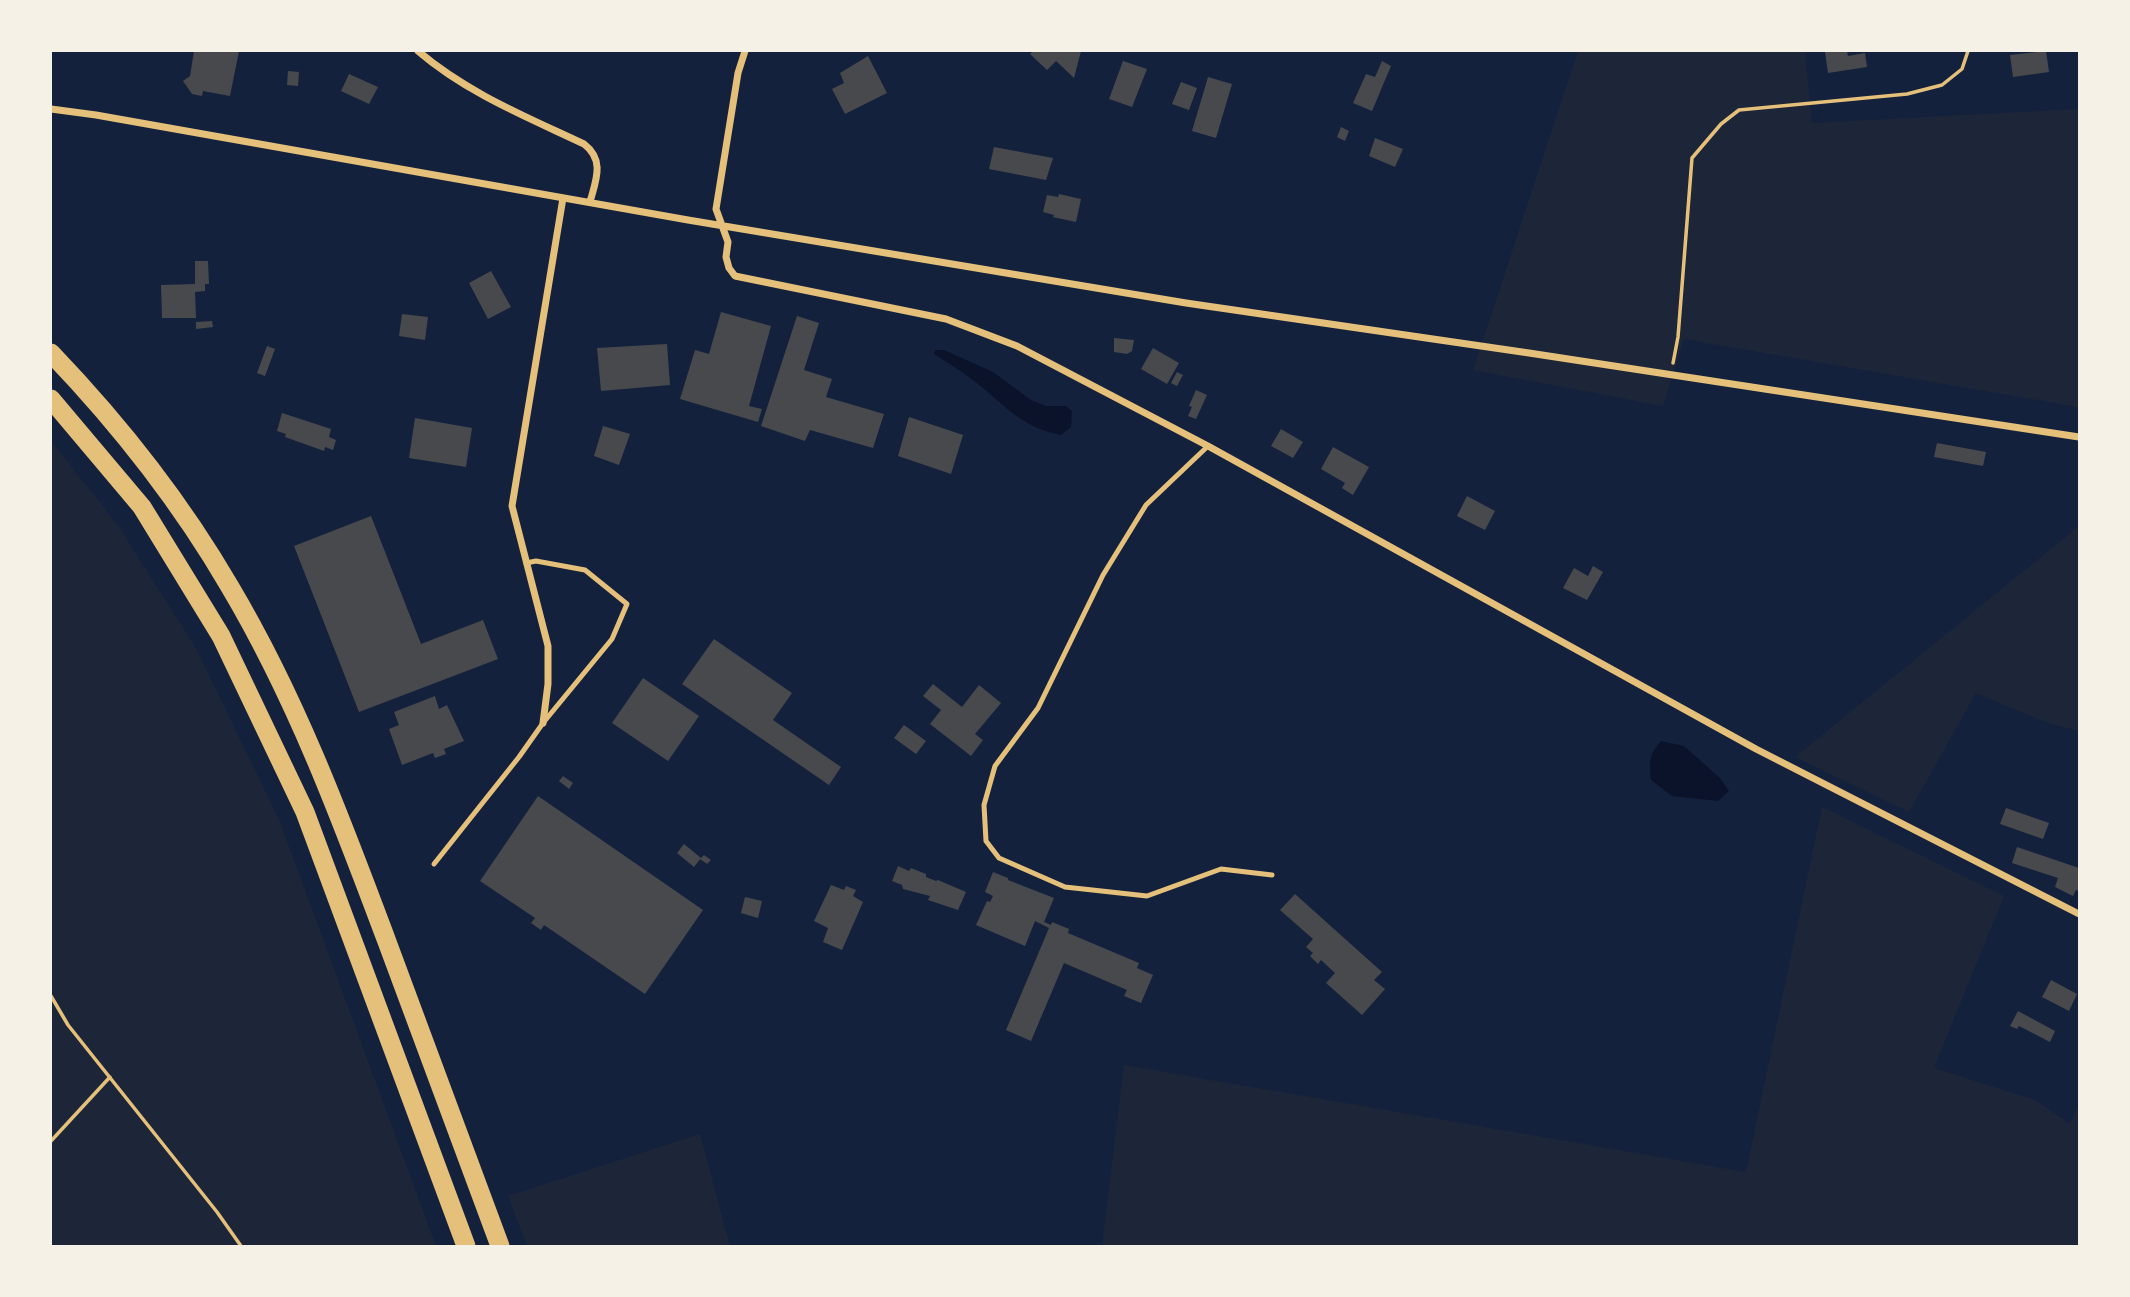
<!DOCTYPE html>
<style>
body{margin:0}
#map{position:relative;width:2130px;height:1297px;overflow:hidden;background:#14213d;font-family:Cabin,sans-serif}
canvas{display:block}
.frame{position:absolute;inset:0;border:52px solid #f6f1e7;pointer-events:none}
</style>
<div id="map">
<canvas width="2130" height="1297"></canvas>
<div class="frame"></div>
</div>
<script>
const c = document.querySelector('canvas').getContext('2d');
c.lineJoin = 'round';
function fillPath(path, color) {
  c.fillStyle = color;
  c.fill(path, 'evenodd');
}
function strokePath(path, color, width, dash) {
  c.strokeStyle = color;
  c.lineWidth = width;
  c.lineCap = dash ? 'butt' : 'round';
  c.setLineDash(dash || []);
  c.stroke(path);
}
const green = new Path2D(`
 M1578,51H1805L1812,123L2079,109V409L2072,406L1684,339L1663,406L1473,370Z
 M51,441L117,524L197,650L280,822L436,1246H51Z
 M2079,526V731L2048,723L1976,693L1909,812L1795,757Z
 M1822,807L2004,896L1934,1068L2035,1100L2069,1123L2079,1106V1246H1102L1124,1065L1746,1172Z
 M700,1134L730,1246H527L508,1196Z`);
const water = new Path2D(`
 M935,350H944L993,372L1031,400L1046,406H1066L1072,411L1071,427L1061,435C1018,427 1002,401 970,378C959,369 946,362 934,354Z
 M1661,741L1684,746L1720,778L1729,791L1718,801L1672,796L1651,780C1649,763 1649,754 1661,741Z`);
const building = new Path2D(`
 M194,51H239L230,96L203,91L202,96L192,94L183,81L190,76Z
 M1033,51H1081L1074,78L1056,61L1047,70L1030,54Z
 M1847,51L1848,56L1865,53L1867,67L1828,73L1825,52Z
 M2046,51L2049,72L2013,77L2010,55Z
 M868,56L887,93L845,114L832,89L844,83L840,73Z
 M1123,61L1147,69L1132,107L1109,99Z
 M1382,61L1391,66L1372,111L1353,103L1366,74L1375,77Z
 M288,71L299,72L298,86L287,85Z
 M349,74L378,87L369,104L341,91Z
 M1208,77L1232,84L1216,138L1192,131Z
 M1181,82L1197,88L1189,110L1172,104Z
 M1341,127L1349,131L1345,141L1337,137Z
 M1375,138L1403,149L1395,167L1369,156Z
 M994,147L1053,158L1046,180L989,169Z
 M1059,194L1081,199L1076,222L1053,217L1054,215L1043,212L1047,195L1058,197Z
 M195,261H208L209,284H205V291L195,292L196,318H162L161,285L195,284Z
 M491,271L511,307L488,319L469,283Z
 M721,312L771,326L749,406L762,409L758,422L680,399L695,350L709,354Z
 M402,314L428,317L425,340L399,336Z
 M797,316L819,323L804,370L832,379L826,397L884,414L873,448L810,430L805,441L761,426Z
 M212,321L213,327L196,329V322Z
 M1114,338L1134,340L1132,351L1127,354L1114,352Z
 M667,344L670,385L601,391L597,348Z
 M267,346L275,349L265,376L257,373Z
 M1153,348L1179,363L1167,384L1141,369Z
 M1177,372L1183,375L1177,386L1171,383Z
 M1196,390L1207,395L1196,419L1188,416L1192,407L1189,406Z
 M282,413L331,429L329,437L336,440L333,450L325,447L324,451L285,437L286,434L277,431Z
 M909,417L963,435L951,474L898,456Z
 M415,418L472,428L466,467L409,458Z
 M603,426L630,434L619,465L594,456Z
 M1281,429L1303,442L1293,458L1271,446Z
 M1937,443L1986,452L1983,466L1934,457Z
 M1333,447L1369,467L1353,495L1342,488L1345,483L1321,469Z
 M1467,496L1495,511L1485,530L1457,516Z
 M371,516L421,644L483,620L498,659L359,712L294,546Z
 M1593,566L1603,572L1587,600L1563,588L1574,568L1588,576Z
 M714,639L792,693L773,720L841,767L829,785L682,684Z
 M643,678L699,716L668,761L612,723Z
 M933,684L962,707L979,685L1001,703L975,734L983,740L971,756L930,724L941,710L923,696Z
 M435,696L439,709L447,705L464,741L444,749L446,754L435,758L433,753L402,765L389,729L399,725L394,712Z
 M904,725L926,741L916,754L894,738Z
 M563,776L573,783L569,789L559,781Z
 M538,796L703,910L645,994L544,925L541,930L531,923L535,918L480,881Z
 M2006,808L2049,823L2043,839L2000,824Z
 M684,844L701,858L694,867L677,853Z
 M2017,847L2079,868V891L2076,890L2073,896L2055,887L2058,878L2012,863Z
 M704,855L711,860L707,864L700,859Z
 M898,866L909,871L911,868L926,874V877L936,881L938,880L966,892L958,910L928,900L930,896L903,889L902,885L892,881Z
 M993,872L1008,878V880L1054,898L1044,922L1051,925L1052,922L1069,929L1068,933L1139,963L1137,968L1153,975L1141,1003L1124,996L1127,990L1064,963L1031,1041L1006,1030L1049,928L1035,921L1025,946L976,925L987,901L990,902L993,896L985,892Z
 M831,885L844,890L846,886L856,890L853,896L863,902L842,950L823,942L828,928L814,921Z
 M1295,894L1382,972L1374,980L1385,989L1362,1015L1326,983L1335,973L1321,960L1318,964L1310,956L1313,953L1306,947L1313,939L1280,910Z
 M745,897L762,901L758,918L741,913Z
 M2051,980L2077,994L2069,1011L2042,997Z
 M2018,1011L2055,1031L2050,1042L2019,1026L2017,1029L2010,1026Z`);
const path = new Path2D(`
 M1673,363L1678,337L1692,158L1721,124L1739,110L1907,94L1942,85L1962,69L1968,51
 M51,996L68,1025L217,1212L241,1246
 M51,1141L110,1077`);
const service = new Path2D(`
 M1208,446L1146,505L1103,575L1038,708L995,766L984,805L986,841L999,858L1065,887L1147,896L1221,869L1272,875
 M434,864L519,757L543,723L612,639L627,604L585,570L536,561L526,563`);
const minor = new Path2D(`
 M418,51C467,93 527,117 584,144C605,160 596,180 590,202
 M745,51L738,73L716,209L728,242L726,257L729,268L735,276L946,319L1017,346L1208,446L1756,749L2079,914
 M51,109L96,115L688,220L1186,303L1529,353L2079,437
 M543,723L548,684V646L512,506L563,198`);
const trunk = new Path2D(`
 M51,353C119,424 180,501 230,587C296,698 341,819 386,939C424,1042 462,1144 500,1246
 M51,399L142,507L221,636L305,812L466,1246`);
fillPath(green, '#1d2539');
fillPath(water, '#0b132b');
fillPath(building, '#48494c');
strokePath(path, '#e5c07b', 3.5);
strokePath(service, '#e5c07b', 5);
strokePath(minor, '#e5c07b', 7);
strokePath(trunk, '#e5c07b', 19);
</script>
